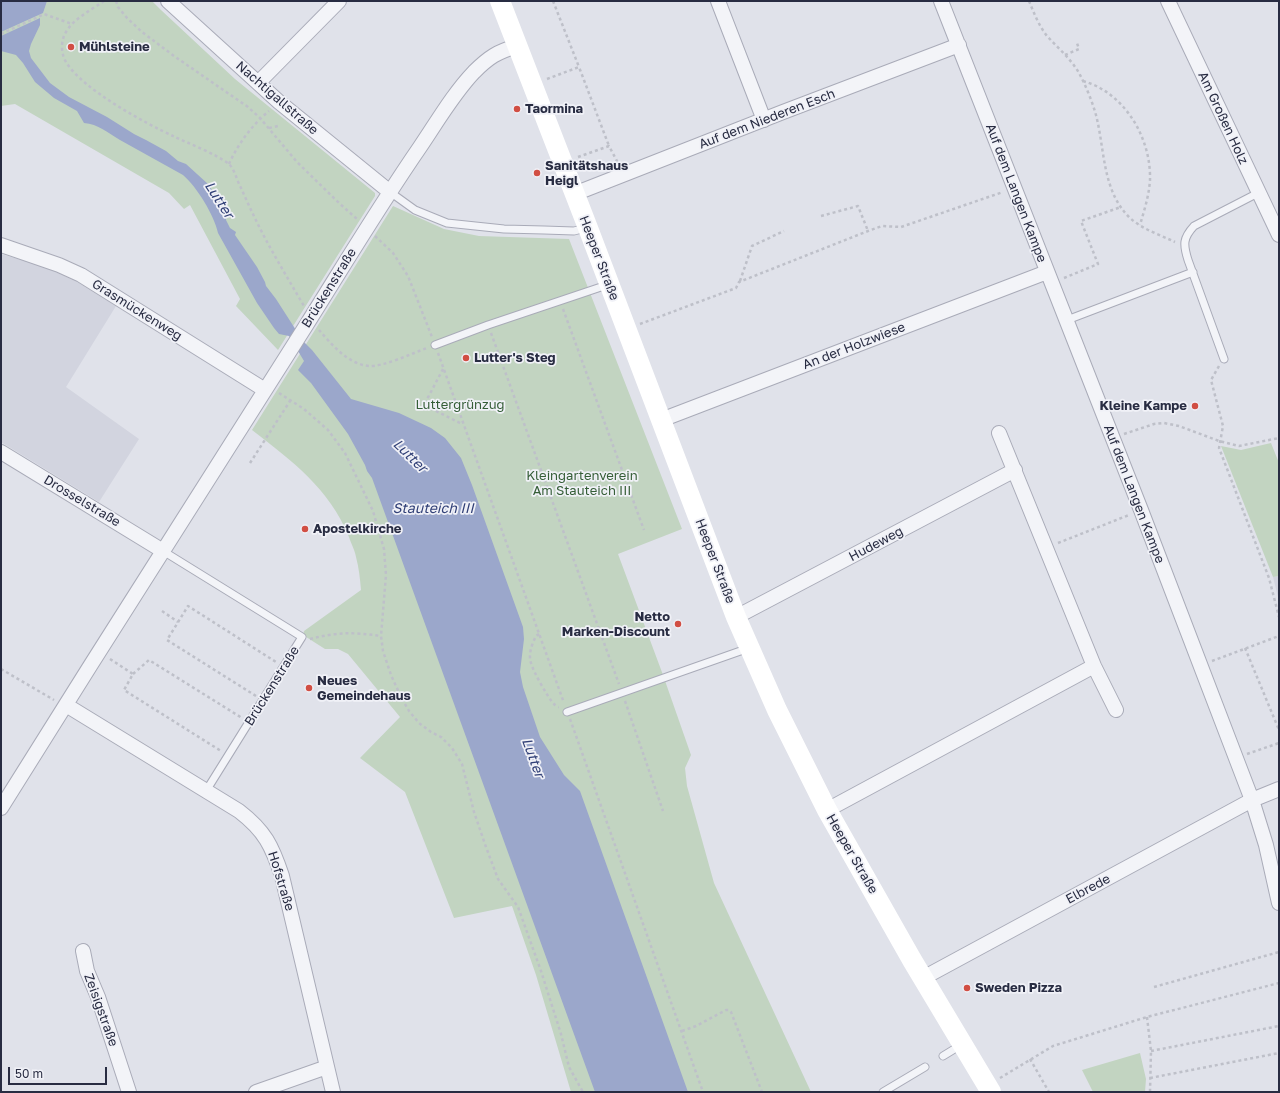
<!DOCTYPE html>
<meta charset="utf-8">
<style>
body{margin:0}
#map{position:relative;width:1280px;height:1093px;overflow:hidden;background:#e0e2ea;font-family:"Golos Text",sans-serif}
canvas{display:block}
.frame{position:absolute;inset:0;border:2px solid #282c42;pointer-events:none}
.scale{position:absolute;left:8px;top:1067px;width:99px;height:18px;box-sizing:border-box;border:2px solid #282c42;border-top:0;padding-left:5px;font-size:12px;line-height:14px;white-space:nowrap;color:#282c42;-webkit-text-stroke:3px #f0f1f7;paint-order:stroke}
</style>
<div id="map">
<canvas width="1280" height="1093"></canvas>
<div class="frame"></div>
<div class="scale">50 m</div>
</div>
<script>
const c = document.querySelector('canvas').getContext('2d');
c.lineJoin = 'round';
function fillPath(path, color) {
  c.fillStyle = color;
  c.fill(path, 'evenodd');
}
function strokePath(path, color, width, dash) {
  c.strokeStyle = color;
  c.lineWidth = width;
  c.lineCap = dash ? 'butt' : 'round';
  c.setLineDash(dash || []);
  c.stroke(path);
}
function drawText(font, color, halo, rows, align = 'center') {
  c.font = font + ' "Golos Text",sans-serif';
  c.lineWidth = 3.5;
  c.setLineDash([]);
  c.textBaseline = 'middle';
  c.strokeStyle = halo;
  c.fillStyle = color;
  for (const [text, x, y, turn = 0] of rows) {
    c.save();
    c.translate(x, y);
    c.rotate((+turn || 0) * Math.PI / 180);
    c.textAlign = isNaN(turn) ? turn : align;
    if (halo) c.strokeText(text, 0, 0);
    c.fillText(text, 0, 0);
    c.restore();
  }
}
const built = new Path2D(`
 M1,254L43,266L77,282L116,306L66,387L139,439L99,502L1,442Z
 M1279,576V601L1273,577Z`);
const green = new Path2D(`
 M1,1H152L161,10L235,79L375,193V196L278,350L236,306L240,299L190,205L184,209L169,193L15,104L1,106Z
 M393,206L444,229L479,236L569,239L682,529L618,554L663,675L691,755L685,768L687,786L714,883L811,1092H571L536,975L512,906L454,918L405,792L360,758L400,717L348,654L338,649H325L303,635L304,631L361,590C360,579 359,568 356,557C355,550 351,544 349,537C329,488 292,461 252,430Z
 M1271,443L1279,463V576L1273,577L1221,446L1241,450Z
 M1140,1053L1146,1079L1145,1092H1093L1082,1070Z`);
const water = new Path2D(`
 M1,1H47L43,13L1,32Z
 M40,18V25L31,44L29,51L31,58L50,83L69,97L107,117L134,134L146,140L166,151L178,161L186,164L208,184L213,192L223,202L226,212V220L230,228L236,232L235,235L257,267L265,282L266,286L276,299L303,341L312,350L351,399L399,413L431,428L445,438L461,458L472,485L523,627L524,639L520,672L523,687L540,737L564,775L580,791L688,1092H595L372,478L367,471L365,465L348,434L311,383L298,370L304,361L289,336L279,334L274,328L257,303L218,233C214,215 197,187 183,175C162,163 141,152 120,140C108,133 98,124 84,123L77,111L54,98L35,82L23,63L16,55L1,51V36Z`);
const path = new Path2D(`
 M104,1C90,11 68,21 63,39C61,46 62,56 66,62C83,90 145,123 175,137C190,144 216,154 229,164C235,170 237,181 241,188C249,206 257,223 266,240C278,262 291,284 304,306
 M116,1L118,7L127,18L142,32L174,56L248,107L260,118L297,162L339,203L357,219
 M553,1L579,67
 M1029,1C1034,13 1039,26 1047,36C1058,48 1071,59 1079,73C1086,86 1092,101 1096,115C1105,150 1102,191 1130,218C1142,229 1160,235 1175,242
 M1,34L44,14L72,24
 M1065,55L1079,49L1077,43
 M547,79L579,67L609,146
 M1083,81C1089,83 1095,85 1100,88C1132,106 1151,144 1150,180C1149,196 1144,211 1140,225
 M269,128L278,126
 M578,157L609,146L618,163
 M229,164C238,144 252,125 269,111
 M821,216L858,206L868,231
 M375,236L393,253L408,276L432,337
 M1064,278L1098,264L1081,221L1121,207
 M740,281L752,246L784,231
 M563,309L644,530
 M640,324L736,288L739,282L868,231L882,226L901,227L1003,192
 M319,330C332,345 348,364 369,366C383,367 413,353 427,348
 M491,333L619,684
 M438,353L564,703
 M1219,366L1211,380L1223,426L1219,448L1269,578L1279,617
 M443,369L424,405L462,424
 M279,393L304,409L328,430L345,453L373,511L384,549L386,575L381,636L383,651L391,675L401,697L409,711L419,723L431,732L441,737L452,748L462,764L474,812L486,847L498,879L518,907L541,971L561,1034L569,1067L583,1092
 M1124,434L1154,424L1164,423L1179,426L1219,441L1239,446L1279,438
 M250,463L290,401
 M1058,543L1129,515
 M162,611L178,622
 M539,634L536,636C532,644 528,654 531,663C533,671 548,698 554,704C555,705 558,707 559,707
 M310,639C337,632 353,632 381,636
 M1245,648L1279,730
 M110,659L133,674L124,690L221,751
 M1212,661L1279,636
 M1,669L54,700
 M133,674L149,660L242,718
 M256,696L167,640L188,606L276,662
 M625,701L663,811
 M570,719L703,1092
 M1247,754L1279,743
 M1154,987L1279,952
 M1147,1017L1151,1051L1150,1092
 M682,1031L696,1026L726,1010H729L731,1012L762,1092
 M1151,1051L1279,1026
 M1030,1059L1049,1092
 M1000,1078L1053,1046L1147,1017L1279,983
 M1150,1078L1279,1053`);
const service = new Path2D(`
 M390,192L415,210L447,223L504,229L544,230L574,231L586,228
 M1067,320L1193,272
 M435,345L488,325L607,285
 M1224,359L1188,260C1183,244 1183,238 1194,226L1258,193
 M163,551L302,637L206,791
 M567,712L749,648
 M943,1056L961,1045
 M883,1092L925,1067`);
const minor = new Path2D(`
 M168,1L279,102L390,192
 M718,1L764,120
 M941,1L1141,510L1252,800L1266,845L1279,903
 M1168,1L1279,235
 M258,83L339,1
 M574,194L783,112L959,45
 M1,245L59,265L81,275L265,390
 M661,420L1047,272
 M999,433L1094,666L1116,710
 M1,452L163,551
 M736,617L1015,470
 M66,705L239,811C265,831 272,846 282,876L333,1092
 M1,808C102,646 205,485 307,324C344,265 380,205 420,147C437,122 453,94 474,72C489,57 497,52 517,46
 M827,810L1094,666
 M83,951L87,971L98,997L129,1092
 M923,978L1252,800L1279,789
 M256,1092L327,1067`);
const secondary = new Path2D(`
 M500,1L588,228L736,617L777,710L827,810L912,960L991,1092`);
const markers = [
 [71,47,4,"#d14e43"],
 [517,109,4,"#d14e43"],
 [537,173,4,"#d14e43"],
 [466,358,4,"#d14e43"],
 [1195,406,4,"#d14e43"],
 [305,529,4,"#d14e43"],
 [678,624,4,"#d14e43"],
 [309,688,4,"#d14e43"],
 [967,988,4,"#d14e43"]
];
const poiNames = [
 ["Mühlsteine",79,47],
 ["Taormina",525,109],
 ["Sanitätshaus",545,166],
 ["Heigl",545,181],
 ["Lutter's Steg",474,358],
 ["Kleine Kampe",1187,406,"right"],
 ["Apostelkirche",313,529],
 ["Netto",670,617,"right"],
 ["Marken-Discount",670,632,"right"],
 ["Neues",317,681],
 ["Gemeindehaus",317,696],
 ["Sweden Pizza",975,988]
];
const streetNames = [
 ["Nachtigallstraße",277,98,41],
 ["Am Großen Holz",1223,118,65],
 ["Auf dem Niederen Esch",767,119,-21],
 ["Auf dem Langen Kampe",1016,193,69],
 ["Heeper Straße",599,258,69],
 ["Brückenstraße",329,288,-58],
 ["Grasmückenweg",137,310,32],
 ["An der Holzwiese",854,346,-21],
 ["Auf dem Langen Kampe",1134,494,69],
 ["Drosselstraße",82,501,31],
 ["Hudeweg",876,544,-28],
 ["Heeper Straße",715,561,69],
 ["Brückenstraße",272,686,-58],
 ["Heeper Straße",852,854,60],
 ["Hofstraße",281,881,73],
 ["Elbrede",1088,889,-28],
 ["Zeisigstraße",101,1010,70]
];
const parkNames = [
 ["Luttergrünzug",460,405],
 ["Kleingartenverein",582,476],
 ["Am Stauteich III",582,491]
];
const waterNames = [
 ["Lutter",219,200,57],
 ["Lutter",410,456,44],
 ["Stauteich III",433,509],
 ["Lutter",533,758,70]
];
fillPath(built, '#d2d4df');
fillPath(green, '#c2d4c1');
fillPath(water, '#9ba7cb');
strokePath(service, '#a9abb8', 9);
strokePath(minor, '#a9abb8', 16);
strokePath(path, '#bec0c9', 2.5, [3, 3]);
strokePath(service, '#f3f4f8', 7);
strokePath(minor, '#f3f4f8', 14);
strokePath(secondary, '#fff', 20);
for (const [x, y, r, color] of markers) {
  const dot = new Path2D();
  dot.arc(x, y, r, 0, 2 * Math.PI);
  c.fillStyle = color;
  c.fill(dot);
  strokePath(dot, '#f0f1f7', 1.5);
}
drawText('bold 13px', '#282c42', '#f0f1f7', poiNames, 'left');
drawText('13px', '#282c42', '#f0f1f7', streetNames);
drawText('13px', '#355e37', '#f0f1f7', parkNames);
drawText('italic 14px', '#314077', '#f0f1f7', waterNames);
</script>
